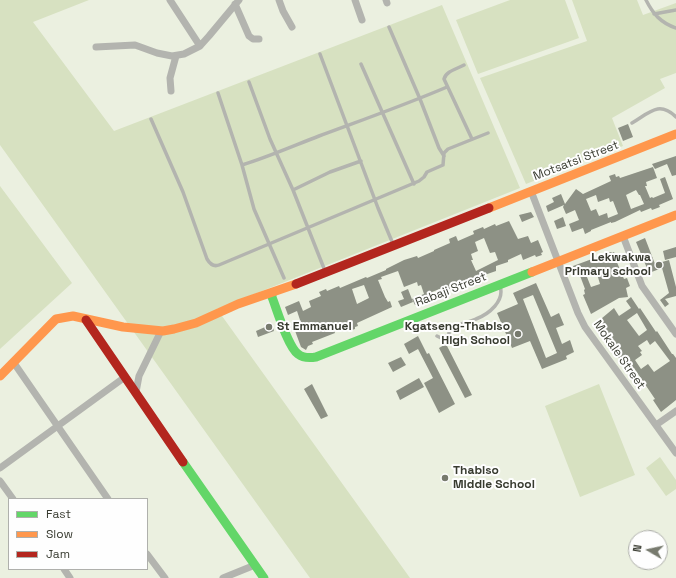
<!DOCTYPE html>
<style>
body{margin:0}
#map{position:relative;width:676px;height:578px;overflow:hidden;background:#ebf0e0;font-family:"Space Grotesk",sans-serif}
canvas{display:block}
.legend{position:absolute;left:8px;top:498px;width:140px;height:72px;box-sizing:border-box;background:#fefefe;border:1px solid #afb0ac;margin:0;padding:5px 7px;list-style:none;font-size:12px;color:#383b30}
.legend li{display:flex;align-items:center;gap:8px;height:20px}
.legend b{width:20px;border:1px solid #afb0ac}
.north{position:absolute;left:628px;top:530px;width:40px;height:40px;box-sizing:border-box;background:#fefefe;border:1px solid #afb0ac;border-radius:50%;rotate:279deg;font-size:11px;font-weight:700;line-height:16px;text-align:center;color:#383b30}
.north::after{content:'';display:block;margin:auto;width:14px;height:18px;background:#777a6e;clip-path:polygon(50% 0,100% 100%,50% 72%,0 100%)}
</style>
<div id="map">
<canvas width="676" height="578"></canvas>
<ul class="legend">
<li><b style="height:5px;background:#63d668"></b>Fast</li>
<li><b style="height:5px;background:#ff974d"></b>Slow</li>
<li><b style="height:5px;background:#b3261e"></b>Jam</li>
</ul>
<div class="north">N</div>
</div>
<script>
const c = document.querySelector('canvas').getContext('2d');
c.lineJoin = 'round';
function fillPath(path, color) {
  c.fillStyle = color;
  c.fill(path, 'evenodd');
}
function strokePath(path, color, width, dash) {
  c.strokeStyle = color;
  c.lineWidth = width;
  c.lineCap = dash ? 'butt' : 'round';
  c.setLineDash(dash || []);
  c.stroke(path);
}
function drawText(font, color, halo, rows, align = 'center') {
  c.font = font + ' "Space Grotesk",sans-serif';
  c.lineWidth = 4;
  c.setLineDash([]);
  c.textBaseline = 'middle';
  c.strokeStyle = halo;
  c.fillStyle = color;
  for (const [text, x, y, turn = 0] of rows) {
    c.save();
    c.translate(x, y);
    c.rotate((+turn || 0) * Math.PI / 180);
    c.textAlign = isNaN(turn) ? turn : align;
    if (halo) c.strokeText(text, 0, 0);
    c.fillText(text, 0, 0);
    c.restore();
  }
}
const green = new Path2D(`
 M0,0H89L33,22L114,131L442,5L520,188L217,309L410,578H310L0,145Z
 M510,0H565L579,38L478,74L456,20Z
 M572,0H637L643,15L676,3V73L660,79L665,88L612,118L623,146L526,184L480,78L587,41Z
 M0,186L72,283L0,349Z
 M599,384L635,475L580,497L545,406Z
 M660,457L676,480V489L666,496L646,468Z`);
const building = new Path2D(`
 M628,124L633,137L623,141L618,128Z
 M676,156V175L672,176L667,164L655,169L652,164Z
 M653,167L657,178L646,182L647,186H645L650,198L652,197L653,198L665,193L660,179L665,177L673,199L659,205L660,207L652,210L651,208L641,212L640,210L615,222L611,223V222L591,230V231L585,234L583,228L572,232L569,224L579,220L575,210L566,214L563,207L564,205L548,212L546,206L554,202L552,198L561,194L565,204L576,189L583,194L611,181L609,176L615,174L616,177L619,176L620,178ZM636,190L639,195H640L644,204L631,209L626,195ZM596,195L598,202L609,198L610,202L613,201L618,214L608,218L607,213L599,216L596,209L591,211L586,199Z
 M531,212L534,217L522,222L519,215Z
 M563,217L566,226L557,229L554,221Z
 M509,221L518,239L528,236L531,243L538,240L543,252L541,253L542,255L536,257L535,255L523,260L521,254L508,260V262L496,266V271L473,279L474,282L453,291L451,288L449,289L447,286L432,292L434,296L415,305L412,299L424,294L421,285L418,286L417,282L404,287L398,271L381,277L382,279L378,280L385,297L388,302L390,301L392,307L357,323L358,326L355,327V329L349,331L346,325L334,330L335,333L312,342L313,344L308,346L306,350L301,347L294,328L298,326L297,322L300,320L297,311L288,315L285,307L299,301L303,311L311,307L309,301L321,296L319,292L326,289L327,291L339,286L340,288L366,277L367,278L386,270V269L404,260L417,256L418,258L434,251V250L450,243L449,239L456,236L458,241L474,234L473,231L483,227L484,229L495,224L496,226ZM484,238L490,253L495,252L498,260L476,271L471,260H473L471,254L478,251L475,242ZM364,285L369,298L357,304L352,289Z
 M645,238L655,264L669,260L676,287V296L665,299L669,304L665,307L660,300L669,293L662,268L649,273L636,242Z
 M676,247V257L665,260L663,251Z
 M611,252L612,253L614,252L615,254H617L619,259L616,260L621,272L624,279L627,278L630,286L626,288L628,297L619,298L591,314L583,295L585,294L584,290L585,289L579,273L576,275L573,266ZM597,274L600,284L591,287L587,277Z
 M536,283L551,317L559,313L564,325L556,328L562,344L570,340L574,352L566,356L567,359L542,369L530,341L512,348L497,313L518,304L513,293ZM533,295L557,353L546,358L523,299Z
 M408,289L413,302L401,307L398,301L404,299L401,292Z
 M631,297L639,309L640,308L656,332L657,331L672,354H673L676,358V400L661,412L653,400L655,399L634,368L627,373L625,369L626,368L618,357L622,354L611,338L610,339L602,328L599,330L595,324L614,308L619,316L631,308L626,301ZM637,313L647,330L639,336L627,320ZM647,340L650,345L655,341L670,361L654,372L648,364L641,369L635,360L642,355L640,352L642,351L638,346Z
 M272,324L274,331L258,337L256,331Z
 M418,336L427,354L429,353L455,404L439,413L424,383L433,378L418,349L409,354L404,344Z
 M446,344L472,395L465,398L439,348Z
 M401,357L406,365L393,372L388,363Z
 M419,378L424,387L400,400L396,391Z
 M312,384L328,416L321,419L304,389Z`);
const lane = new Path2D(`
 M646,0C653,14 661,23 676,28
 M654,14L676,10
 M389,27L420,99L439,148L444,156
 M320,54L378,208L393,244
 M361,64L414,184
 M464,65C457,69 446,71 444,79L472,139
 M249,82L270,139L293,190L325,271
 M218,93L242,165L254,209L284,278
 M151,119L183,192L207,259C210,264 214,267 219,265L419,181L424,177L427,172L443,165L444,153L448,149L488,133
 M632,123C649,113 659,100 676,117
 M242,165C268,157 293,146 319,136C362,120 405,105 447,87
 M293,190L330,172L361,161
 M437,336L441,338L449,335V329C458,324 467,323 476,319C489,314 505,301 500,286`);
const street = new Path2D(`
 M170,0L200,46
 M279,0L283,11L292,27
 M355,0L362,20
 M386,0L387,3
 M235,4L249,36L253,39H259
 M96,47L135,45L157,53L172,56L184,54L200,46L209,36L239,0
 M171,91L170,78L176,56
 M531,191L578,313L585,327L676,453
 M623,236L642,286L676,334
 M14,363L108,499
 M136,392L139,376L161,331
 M656,425L676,411
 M0,468L125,377
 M0,481L13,499
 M147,554L165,578
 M64,569L70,578
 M223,578L255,565`);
const fast = new Path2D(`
 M272,293V297C277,310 288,347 298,354C303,358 310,358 316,357L532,272
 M183,462L264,578`);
const slow = new Path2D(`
 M489,208L676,134
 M532,272L676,215
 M0,376L56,319L73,316L123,327L163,331L174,329L196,323L238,304L296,284`);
const jam = new Path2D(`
 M296,284L489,208
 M86,320L183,462`);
const markers = [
 [659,265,4,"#777a6e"],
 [269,327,4,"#777a6e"],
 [518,334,4,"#777a6e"],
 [445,478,4,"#777a6e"]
];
const streetNames = [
 ["Motsatsi Street",576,161,-21],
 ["Rabaji Street",451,290,-21],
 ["Mokale Street",619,355,55]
];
const poiNames = [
 ["Lekwakwa",651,258],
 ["Primary school",651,272],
 ["St Emmanuel",277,327,"left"],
 ["Kgatseng-Thabiso",510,327],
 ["High School",510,341],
 ["Thabiso",453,471,"left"],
 ["Middle School",453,485,"left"]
];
fillPath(green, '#d7e1c1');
fillPath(building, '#8d9185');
strokePath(lane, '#b3b4af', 3.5);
strokePath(street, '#b3b4af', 7);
strokePath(fast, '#63d668', 9);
strokePath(slow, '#ff974d', 9);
strokePath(jam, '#b3261e', 9);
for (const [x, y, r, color] of markers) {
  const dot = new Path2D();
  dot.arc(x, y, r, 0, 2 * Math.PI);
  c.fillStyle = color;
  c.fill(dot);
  strokePath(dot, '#fefefe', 1.5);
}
drawText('12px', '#383b30', '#fefefe', streetNames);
drawText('bold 12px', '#383b30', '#fefefe', poiNames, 'right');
</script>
